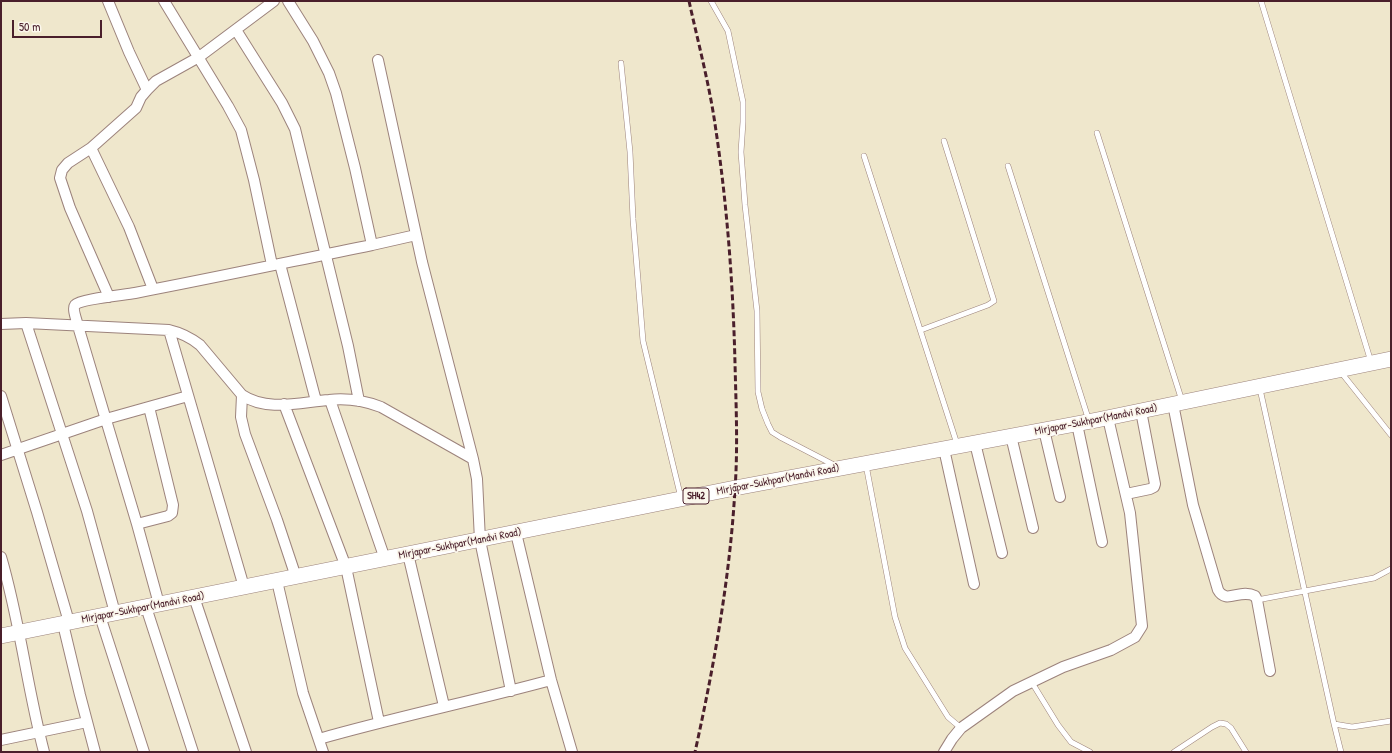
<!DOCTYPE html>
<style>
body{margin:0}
#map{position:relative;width:1392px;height:753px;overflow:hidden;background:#efe7cc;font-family:"Patrick Hand",sans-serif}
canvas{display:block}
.frame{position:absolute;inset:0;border:2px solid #4a1f2b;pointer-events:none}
.scale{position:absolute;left:12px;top:20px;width:90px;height:18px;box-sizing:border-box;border:2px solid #4a1f2b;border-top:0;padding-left:5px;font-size:12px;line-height:14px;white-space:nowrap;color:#4a1f2b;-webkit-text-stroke:3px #fbf7ec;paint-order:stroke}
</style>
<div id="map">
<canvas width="1392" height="753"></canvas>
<div class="frame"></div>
<div class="scale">50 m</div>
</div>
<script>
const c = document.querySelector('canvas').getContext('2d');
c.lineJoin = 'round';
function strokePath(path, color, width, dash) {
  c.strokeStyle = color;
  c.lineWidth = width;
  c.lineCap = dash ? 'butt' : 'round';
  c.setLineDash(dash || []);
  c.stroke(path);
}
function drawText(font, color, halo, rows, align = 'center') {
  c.font = font + ' "Patrick Hand",sans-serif';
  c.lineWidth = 3.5;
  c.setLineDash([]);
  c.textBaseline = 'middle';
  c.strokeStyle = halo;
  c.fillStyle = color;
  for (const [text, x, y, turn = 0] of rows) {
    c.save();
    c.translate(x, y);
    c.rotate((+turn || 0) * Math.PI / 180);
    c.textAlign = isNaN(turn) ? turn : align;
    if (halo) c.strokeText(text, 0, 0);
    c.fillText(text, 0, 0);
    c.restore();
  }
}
const service = new Path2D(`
 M711,1L728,31L743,102V122L741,152L745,205L757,311L758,392L762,409L768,424L772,432L780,437L834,465
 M1261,1L1371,362
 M621,63L630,152L633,219L643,341L681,498
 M1097,133L1182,401
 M864,156L957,444
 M1008,166L1089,421
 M921,330L988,305L994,301L944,141
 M1340,371L1391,435
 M1260,389L1334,724L1352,727L1391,721
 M866,465L895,617L905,648L948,717L961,728
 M1257,600L1374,578L1391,569
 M1031,681L1058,725L1071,742L1090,752
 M1334,724L1341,752
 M1174,752L1212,727L1220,723L1226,724L1231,728L1246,752`);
const minor = new Path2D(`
 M108,1L129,52L147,90
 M164,1L228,106L241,130L254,180L272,265
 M236,30L282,103L295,129L348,346L359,401
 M378,60L422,262L473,459L477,479L480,540L511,691
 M91,148L129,227L153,289
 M372,245L416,235
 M280,264L316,401
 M109,297L70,208L60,178L62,170L68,163L91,148L136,108L141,97L147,90L156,81L199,57L274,1
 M26,323L87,511L115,613
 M1,324L26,323L169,330C182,333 190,337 200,345L242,395C267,412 301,402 329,400C347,398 365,401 381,407L473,459
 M169,330L244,587
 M242,395L241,417L245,434L277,520L296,577
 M1,396L37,512L69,622
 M330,400L385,559
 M284,404L346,567L379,722
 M1173,404L1193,505L1218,590C1226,605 1240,588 1255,596L1257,600L1270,671
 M1077,424L1102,542
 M1044,430L1060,497
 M1011,436L1033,528
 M975,443L1002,553
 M944,449L974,584
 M1,455L106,419L188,396
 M1126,494L1150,489L1154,487L1155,484L1141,411
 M137,524L168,516L172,513L173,505L149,407
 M516,533L551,680L572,752
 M408,554L444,706
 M1,557C20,621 27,688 44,752
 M277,581L303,693L323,752
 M194,597L246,752
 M159,604L137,524L78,326C77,321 72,309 75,305C80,299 125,295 135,293C214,278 293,261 372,245L355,168L336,93L329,73L313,41L288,1
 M146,607L193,752
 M100,616L144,752
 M63,624L80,695L95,752
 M319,739C396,717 474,701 551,680
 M1,740L87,722
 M944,752L952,739L961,728L1013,691L1063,667L1111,650L1135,637L1142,626L1130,513L1108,418`);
const primary = new Path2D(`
 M1,636L735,488L1097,420L1391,359`);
const rail = new Path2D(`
 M689,1C698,42 709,83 715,124C727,203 733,283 735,363C736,405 738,447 735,489C730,577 714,666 695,752`);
const shields = [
 [696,496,26]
];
const shieldNames = [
 ["SH42",696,496]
];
const streetNames = [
 ["Mirjapar-Sukhpar(Mandvi Road)",1096,420,-11],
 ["Mirjapar-Sukhpar(Mandvi Road)",778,480,-11],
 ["Mirjapar-Sukhpar(Mandvi Road)",460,544,-11],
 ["Mirjapar-Sukhpar(Mandvi Road)",143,608,-11]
];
strokePath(service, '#9c837c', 6);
strokePath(minor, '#9c837c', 12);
strokePath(primary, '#9c837c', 16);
strokePath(service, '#fff', 5);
strokePath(minor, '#fff', 10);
strokePath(primary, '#fff', 15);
strokePath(rail, '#4a1f2b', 3, [6, 3]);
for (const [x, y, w] of shields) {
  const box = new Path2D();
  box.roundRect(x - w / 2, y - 8, w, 16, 3);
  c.fillStyle = '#fbf7ec';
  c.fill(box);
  strokePath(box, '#4a1f2b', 1);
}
drawText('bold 10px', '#4a1f2b', null, shieldNames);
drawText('11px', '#4a1f2b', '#fbf7ec', streetNames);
</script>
